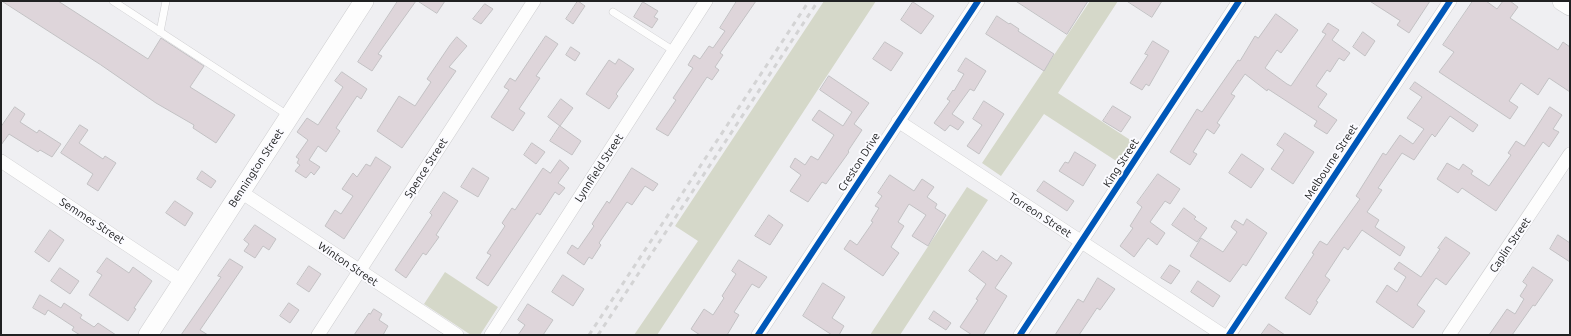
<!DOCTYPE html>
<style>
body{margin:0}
#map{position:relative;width:1571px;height:336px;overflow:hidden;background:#efeff2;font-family:Ubuntu,sans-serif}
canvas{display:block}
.frame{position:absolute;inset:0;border:2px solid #202122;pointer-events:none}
</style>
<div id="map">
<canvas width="1571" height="336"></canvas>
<div class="frame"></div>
</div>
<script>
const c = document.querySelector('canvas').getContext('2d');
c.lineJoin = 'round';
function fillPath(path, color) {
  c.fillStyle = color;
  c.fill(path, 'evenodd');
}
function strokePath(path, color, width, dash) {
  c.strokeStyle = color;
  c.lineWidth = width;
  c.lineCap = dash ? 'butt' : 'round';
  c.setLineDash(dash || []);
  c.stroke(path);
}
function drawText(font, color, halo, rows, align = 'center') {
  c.font = font + ' Ubuntu,sans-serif';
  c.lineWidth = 4;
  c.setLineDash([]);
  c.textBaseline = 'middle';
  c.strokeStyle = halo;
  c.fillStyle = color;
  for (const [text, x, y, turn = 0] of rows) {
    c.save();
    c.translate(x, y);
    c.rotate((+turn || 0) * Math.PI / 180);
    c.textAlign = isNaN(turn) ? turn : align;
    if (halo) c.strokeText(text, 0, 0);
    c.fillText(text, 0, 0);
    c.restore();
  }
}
const green = new Path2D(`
 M824,1H876L657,335H634L698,241L675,226Z
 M1090,1H1118L1058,93L1138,145L1124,166L1044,114L1001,176L982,163Z
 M967,187L988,200L900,335H870Z
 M445,272L498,307L480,335H471L424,304Z`);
const building = new Path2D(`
 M2,1H58L148,59L161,38L204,66L190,87L235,115L216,143L193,128L194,125L156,103L101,65Z
 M398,1H416L378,54L382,56L372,71L358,62Z
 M418,1H445L437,13Z
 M578,1L585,6L573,24L566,19Z
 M737,1H756L720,53L723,55L715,67L719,70L712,80L707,77L668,136L656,129L676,100L673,98L693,68L688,65L694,55L700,59L709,46L713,48L725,31L720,28Z
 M1016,1H1088L1067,34Z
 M1127,1H1162L1152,17Z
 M1370,1H1430L1409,33L1397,25L1400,21Z
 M1473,1H1486L1497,9L1503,1H1510L1518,7L1510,18L1558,50L1563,42L1570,47V92L1549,78L1538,95L1521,83L1509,101L1518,107L1510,119L1439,72L1454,52L1443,45Z
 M643,2L658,11L654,17L658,19L652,28L634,17Z
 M913,2L934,16L921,34L901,20Z
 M485,4L493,9L481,24L473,19Z
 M1276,14L1298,30L1281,53L1277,50L1265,68L1287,84L1291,86L1326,34L1322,32L1328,23L1339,30L1332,40L1350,53L1344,61L1339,58L1330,72L1327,70L1316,86L1327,94L1318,107L1337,120L1327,134L1314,126L1317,121L1268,89L1267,91L1245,74L1231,94L1235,96L1217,123L1220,125L1214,134L1207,129L1193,152L1197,154L1190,165L1170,152L1197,109L1202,112L1238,60L1240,61L1255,36L1258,38Z
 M997,16L1009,24L1010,23L1019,29L1018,31L1054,54L1044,71L986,34Z
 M1363,32L1375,41L1365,56L1353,47Z
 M546,36L558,44L536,76L540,78L519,109L525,113L513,131L491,117L509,90L504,87L510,78L515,81Z
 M457,37L467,46L449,67L456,71L402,148L377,131L399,96L415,106L431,82L427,79L450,45Z
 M1153,41L1169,51L1149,86L1146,84L1142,90L1130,83L1148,55L1145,54Z
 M885,42L903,53L891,71L873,59Z
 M571,47L580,53L575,61L566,55Z
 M966,58L986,71L974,91L970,89L952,114L964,122L958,130L950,125L945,131L934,123L950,101L947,99L953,90L954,91L964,74L958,71Z
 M619,59L634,69L616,94L618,96L609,109L586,94L609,60L615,64Z
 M342,72L367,89L361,99L357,96L336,128L340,131L326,152L318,146L309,160L320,167L314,175L311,172L306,178L295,171L300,165L297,163L299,159L296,157L308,140L297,132L307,118L318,125L343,87L335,81Z
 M829,76L869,103L854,124L862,130L848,151L849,152L826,184L822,182L808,202L790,191L801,175L790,167L795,158L805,165L811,156L818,160L834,135L812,120L819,110L843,126L852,112L820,90Z
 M1415,82L1478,125L1473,132L1450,116L1435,137L1432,134L1414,160L1402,153L1378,188L1382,190L1367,212L1379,220L1375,227L1405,247L1400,256L1362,230L1348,250L1344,247L1325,276L1330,280L1316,301L1318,302L1310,315L1285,298L1314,254L1312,253L1320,241L1327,245L1360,199L1356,196L1383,153L1386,155L1400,135L1413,144L1424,129L1407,118L1422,97L1410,89Z
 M561,99L573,108L560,126L548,117Z
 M984,101L1004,114L979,154L967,146L982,125L973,119Z
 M1113,106L1131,117L1121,132L1103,121Z
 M15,107L25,114L20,122L37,133L39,130L61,144L52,157L40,150L38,152L9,134L1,145V127Z
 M1550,107L1562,115L1553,129L1559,132L1549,147L1543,142L1496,211L1462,188L1458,193L1437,179L1447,163L1459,170L1463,164L1473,171L1471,174L1489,186L1511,155L1508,153L1516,141L1524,146Z
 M80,125L88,130L79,143L103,159L105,156L116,163L98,191L87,184L93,174L61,153Z
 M560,126L581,141L572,155L550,141Z
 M1285,133L1314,152L1293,184L1271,169L1284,150L1277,145Z
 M532,143L545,152L536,164L524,155Z
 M1075,152L1096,165L1083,186L1059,171L1065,162L1068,163Z
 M1242,154L1264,169L1251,188L1229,173Z
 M376,157L391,167L344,239L325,226L335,210L341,214L353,196L342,189L353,173L357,177L366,164L370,166Z
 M560,160L569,168L558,183L565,188L559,195L555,192L540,215L537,213L488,286L476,278L491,255L487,253L505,226L502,223L512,208L515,210L543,168L550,173Z
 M473,168L489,178L478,197L461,187Z
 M632,168L658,184L653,191L645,186L632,205L627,202L599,243L601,245L592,259L589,257L584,265L567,253L572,245L578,249L594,226L592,224L607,201L609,203Z
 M202,171L216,181L211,188L197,179Z
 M1158,174L1180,189L1170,204L1165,201L1150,222L1165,233L1157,245L1148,238L1134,257L1120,246L1133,228L1130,226L1142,207L1137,203Z
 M890,175L914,191L922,179L934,187L927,197L937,204L935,208L946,215L928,246L912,236L926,215L909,204L898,222L904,226L891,247L899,253L883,276L844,249L850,240L857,245L873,222L871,221L879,208L875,206L882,196L878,193Z
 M1044,181L1074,201L1067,211L1037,191Z
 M444,192L458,201L436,235L439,237L426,255L423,253L406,278L395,270L432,215L430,213Z
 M175,201L193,213L185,226L166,213Z
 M1184,208L1196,217L1194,219L1207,228L1197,242L1172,225Z
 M769,215L783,225L770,245L755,236Z
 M1247,219L1267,233L1246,266L1243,264L1230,282L1190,256L1201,238L1223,252L1237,232L1231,227L1235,220L1243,225Z
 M255,225L276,239L269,250L263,246L255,258L244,251L249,244L244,240Z
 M50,230L64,240L49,262L35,252Z
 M1558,235L1570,243V262L1550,249Z
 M1446,237L1470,253L1446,285L1436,278L1417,305L1425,311L1413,328L1376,302L1387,285L1397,292L1406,277L1394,269L1399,262L1421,277L1440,249L1438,248Z
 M983,251L997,261L1001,255L1012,263L995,288L1007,296L983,335H972L960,327L978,300L976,299L986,284L969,271Z
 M107,258L129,273L133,267L152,281L134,308L136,309L128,321L89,295L102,275L97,272Z
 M230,259L243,267L200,330L208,335H181L221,277L218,276Z
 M739,260L767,277L759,288L752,284L734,312L739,315L727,335H700L691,329L704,309L713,315L724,298L722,296L736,274L732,271Z
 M1170,265L1180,271L1171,284L1161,278Z
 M309,266L321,274L309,292L297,284Z
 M1533,267L1553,280L1535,306L1533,305L1512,335H1489L1507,309L1515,314L1524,299L1520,296L1527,285L1523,282Z
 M60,268L79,281L70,294L51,281Z
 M563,275L584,289L573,306L552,292Z
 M1098,278L1115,289L1100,310L1097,308L1079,335H1055L1078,299L1083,302Z
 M1198,281L1220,296L1213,307L1191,292Z
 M823,283L845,297L832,318L844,326L839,335H832L803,316Z
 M40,295L61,308L64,303L82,315L80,318L94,327L98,323L116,335H80L72,330L74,327L48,310L45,315L33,308Z
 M289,303L299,310L290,323L280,316Z
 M528,304L553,320L543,335H518L525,325L518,320Z
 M374,309L382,314L379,320L388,326L383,335H354L369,313L370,314Z
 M934,311L951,323L946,330L929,319Z
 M1269,324L1285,335H1261Z`);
const lane = new Path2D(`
 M113,1L289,116
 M613,12L674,51
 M160,32L166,1`);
const street = new Path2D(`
 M898,121L1223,335
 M1,161L183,282
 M241,192L457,335
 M318,335L534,1
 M491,335L706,1
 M758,335L978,1
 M1020,335L1239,1
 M1229,335L1450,1
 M1449,335L1570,154`);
const secondary = new Path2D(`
 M1562,1L1570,6
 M148,335L364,1`);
const rail = new Path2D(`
 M589,335L809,1
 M598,335L818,1`);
const cycleway = new Path2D(`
 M758,335L978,1
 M1020,335L1239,1
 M1229,335L1450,1`);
const streetNames = [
 ["Creston Drive",859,162,-57],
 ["Melbourne Street",1331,162,-57],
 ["King Street",1121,163,-57],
 ["Bennington Street",256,168,-57],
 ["Spence Street",426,168,-57],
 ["Lynnfield Street",599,168,-57],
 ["Torreon Street",1040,215,33],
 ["Semmes Street",92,221,33],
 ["Caplin Street",1510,245,-56],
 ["Winton Street",348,264,34]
];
fillPath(green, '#d5d8c9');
fillPath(building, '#ded5da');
strokePath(building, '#c2c1c3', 1);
strokePath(lane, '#cdcdcf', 8);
strokePath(street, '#cdcdcf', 14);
strokePath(secondary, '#cdcdcf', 20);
strokePath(lane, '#fdfdfd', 7);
strokePath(street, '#fdfdfd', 13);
strokePath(secondary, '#fdfdfd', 19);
strokePath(rail, '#d3d3d4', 3, [5, 5]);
strokePath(cycleway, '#0057b8', 6);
drawText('11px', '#202122', '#fbfbff', streetNames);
</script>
